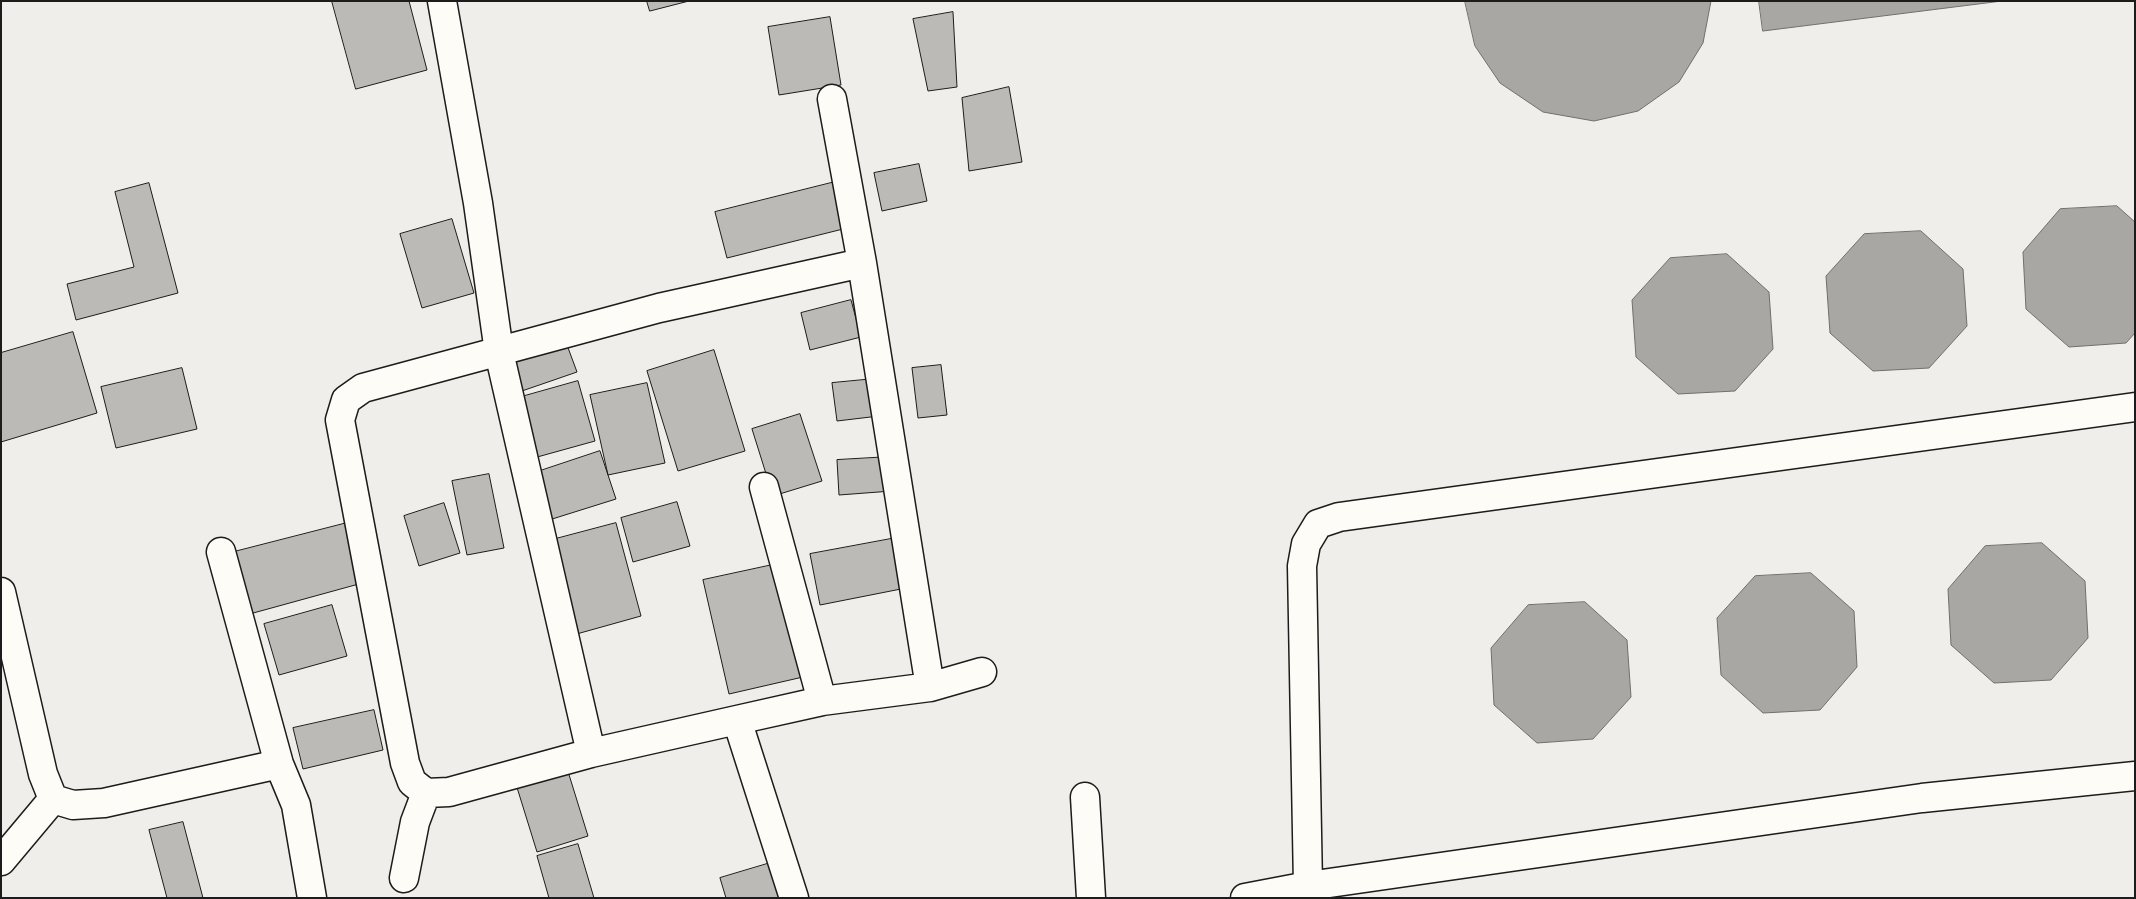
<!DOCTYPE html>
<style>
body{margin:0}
#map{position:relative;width:2136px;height:899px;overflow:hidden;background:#f0eeea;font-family:"Gochi Hand",sans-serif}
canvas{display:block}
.frame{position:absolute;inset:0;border:2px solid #1c1c1c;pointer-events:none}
</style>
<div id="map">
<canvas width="2136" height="899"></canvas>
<div class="frame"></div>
</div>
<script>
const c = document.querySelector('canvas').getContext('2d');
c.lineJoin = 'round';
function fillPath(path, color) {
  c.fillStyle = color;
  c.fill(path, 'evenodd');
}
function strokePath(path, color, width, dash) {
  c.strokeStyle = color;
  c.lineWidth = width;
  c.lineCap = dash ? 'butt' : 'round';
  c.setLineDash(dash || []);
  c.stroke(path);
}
const water = new Path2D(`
 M1465,1H1711L1703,43L1679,82L1638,111L1594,121L1543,112L1500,83L1475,46Z
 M1759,1H2002L1763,31Z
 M2117,206L2135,222V333L2126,343L2069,347L2026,309L2023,252L2060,209Z
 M1921,231L1963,269L1967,326L1929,368L1873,371L1830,333L1826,276L1864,234Z
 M1727,254L1769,292L1773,349L1735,391L1678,394L1636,357L1632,300L1670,258Z
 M2042,543L2085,581L2088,638L2051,680L1994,683L1951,645L1948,589L1985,546Z
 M1811,573L1854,611L1857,667L1820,710L1763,713L1721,675L1717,618L1755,576Z
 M1585,602L1627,640L1631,697L1593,739L1537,743L1494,705L1491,648L1528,605Z`);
const building = new Path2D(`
 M332,1H409L427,70L356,89Z
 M647,1H689L650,11Z
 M953,12L957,87L928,91L913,19Z
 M830,17L841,85L779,95L768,27Z
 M1009,87L1022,162L969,171L962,98Z
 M919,164L927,201L882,211L874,173Z
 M839,181L851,227L727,258L715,212Z
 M149,183L178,293L76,320L67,284L134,267L115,192Z
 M452,219L474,293L422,308L400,234Z
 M851,300L861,337L810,350L801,313Z
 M73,332L97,413L1,442V353Z
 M567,345L577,372L519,392L509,365Z
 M714,350L745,451L678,471L647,371Z
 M941,365L947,415L918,418L912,368Z
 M182,368L197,429L116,448L101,387Z
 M874,379L879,416L837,421L832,383Z
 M578,381L595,441L530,459L514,399Z
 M647,383L665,463L608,475L590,395Z
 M800,414L822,481L773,496L752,429Z
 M600,451L616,499L549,520L534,473Z
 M889,457L892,491L839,495L837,460Z
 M489,474L504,548L467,555L452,481Z
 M677,502L690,546L633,562L621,518Z
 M444,503L460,553L419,566L404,516Z
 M351,522L366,582L246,615L230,553Z
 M616,523L641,616L573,635L548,541Z
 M896,538L906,588L820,605L810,554Z
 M777,564L803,677L729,694L703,580Z
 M332,605L347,656L279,675L264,624Z
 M374,710L383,750L303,769L293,728Z
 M566,765L588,836L537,852L515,781Z
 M183,822L203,898H167L149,830Z
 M578,844L594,898H549L537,856Z
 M777,861L788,898H726L720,878Z`);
const minor = new Path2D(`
 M442,1L478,203L499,352L591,753
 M832,99L862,263L930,687
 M862,263L659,308L363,388L346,400L340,420L405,763L412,782L426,793L449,792L591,753L737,720L822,701L930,687L982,672
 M764,487L822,701
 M221,552L279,764L296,805L312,898
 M1,592L43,774L53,799L73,805L104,803L279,764
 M737,720L794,898
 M1085,797L1091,898
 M1,861L53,799
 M404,878L415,822L426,793
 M1308,886L1302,566L1306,544L1318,524L1339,517L2135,407
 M1245,898L1308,886L1922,798L2135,776`);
fillPath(water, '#a8a7a3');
strokePath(water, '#706f6d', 1);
fillPath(building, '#bbbab6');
strokePath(building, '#1c1c1c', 1);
strokePath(minor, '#1c1c1c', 31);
strokePath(minor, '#fdfcf7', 28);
</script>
